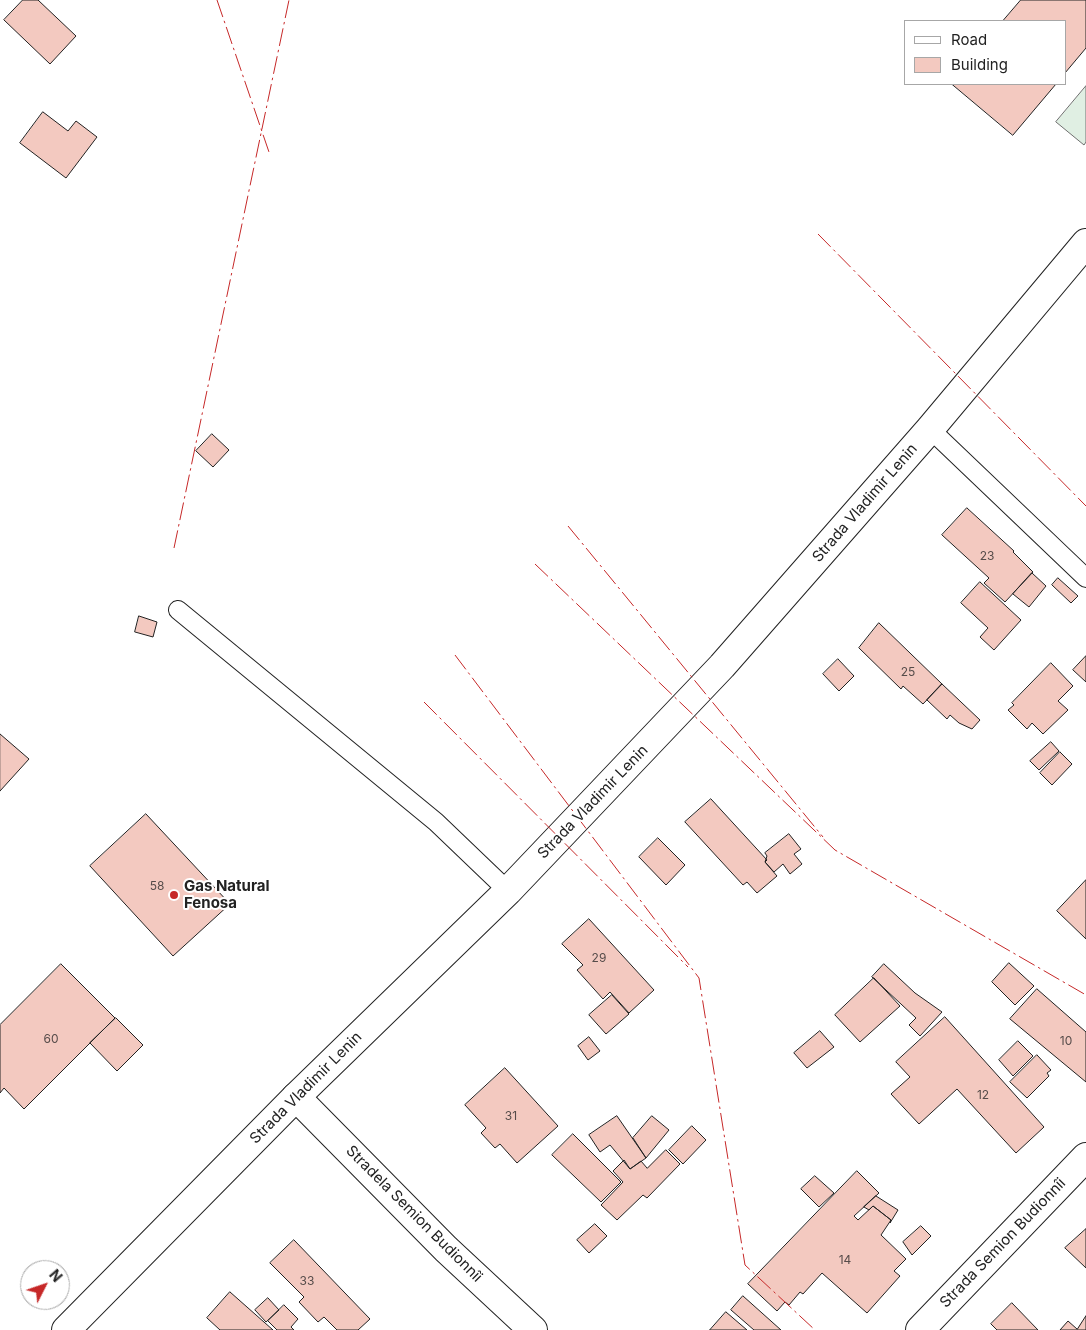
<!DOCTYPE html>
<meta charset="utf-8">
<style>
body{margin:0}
#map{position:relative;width:1086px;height:1330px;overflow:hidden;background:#fff;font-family:Inter,sans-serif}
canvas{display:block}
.legend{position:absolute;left:904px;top:20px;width:162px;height:65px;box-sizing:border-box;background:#fff;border:1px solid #a7a7a7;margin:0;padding:6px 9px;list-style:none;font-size:15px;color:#222}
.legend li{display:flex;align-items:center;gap:10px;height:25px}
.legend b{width:25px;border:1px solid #a7a7a7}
.north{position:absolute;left:20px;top:1260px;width:50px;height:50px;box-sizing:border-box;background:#fff;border:1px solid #a7a7a7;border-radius:50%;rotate:49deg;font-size:14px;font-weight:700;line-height:20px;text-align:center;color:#222}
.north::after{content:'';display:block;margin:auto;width:18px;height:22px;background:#c62828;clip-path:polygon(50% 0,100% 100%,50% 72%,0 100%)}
</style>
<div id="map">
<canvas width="1086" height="1330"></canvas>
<ul class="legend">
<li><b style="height:6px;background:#fff"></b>Road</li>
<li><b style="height:14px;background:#f3c9c0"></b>Building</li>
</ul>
<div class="north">N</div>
</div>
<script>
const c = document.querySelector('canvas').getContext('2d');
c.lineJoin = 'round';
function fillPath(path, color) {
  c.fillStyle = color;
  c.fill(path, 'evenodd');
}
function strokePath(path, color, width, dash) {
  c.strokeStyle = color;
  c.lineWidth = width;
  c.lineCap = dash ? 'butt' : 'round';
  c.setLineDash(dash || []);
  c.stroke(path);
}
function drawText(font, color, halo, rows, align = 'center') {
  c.font = font + ' Inter,sans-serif';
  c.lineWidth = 4;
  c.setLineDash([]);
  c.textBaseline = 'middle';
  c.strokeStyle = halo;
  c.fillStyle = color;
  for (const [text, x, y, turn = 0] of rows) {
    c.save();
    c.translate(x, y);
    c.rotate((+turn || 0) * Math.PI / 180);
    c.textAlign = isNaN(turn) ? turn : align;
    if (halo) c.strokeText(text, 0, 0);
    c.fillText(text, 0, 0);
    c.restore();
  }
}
const green = new Path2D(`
 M1086,86V142L1084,145L1056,122Z`);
const building = new Path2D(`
 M23,0H38L76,36L50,64L4,20Z
 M1021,0H1086V48L1065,73V21H1003Z
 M952,84H1056L1013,135Z
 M43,112L68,131L76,121L97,137L66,178L20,143Z
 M212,434L229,450L213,467L196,451Z
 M967,508L1014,551L1013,552L1033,572L1005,602L984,583L989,578L942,535Z
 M1032,573L1046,586L1029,607L1013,594Z
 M1058,578L1078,596L1071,603L1052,585Z
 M980,582L1021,620L994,650L980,637L988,628L961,603Z
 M139,616L157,622L153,637L135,632Z
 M879,623L942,684L923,704L903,686L901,689L859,648Z
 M1086,656V682L1073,670Z
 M838,659L854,676L839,691L823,674Z
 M1051,663L1073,686L1058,701L1068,710L1043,734L1032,723L1027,729L1008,710L1014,705L1012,703Z
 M942,684L980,720L972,729L959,723L950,715L947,719L927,700Z
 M0,734L29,759L0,791Z
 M1051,742L1059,751L1039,770L1030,761Z
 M1060,752L1072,764L1052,785L1040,773Z
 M711,799L767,860L765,862L777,876L757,893L747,882L743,885L685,822Z
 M146,814L230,904L173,956L90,866Z
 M789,834L801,849L794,854L802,864L790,874L783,864L774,872L765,862L767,856L765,853Z
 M658,838L685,865L666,885L639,857Z
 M1086,880V939L1057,911Z
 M589,919L654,990L629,1013L610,992L603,999L577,970L583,965L562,944Z
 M1009,963L1034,986L1015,1005L992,982Z
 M61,964L115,1018L24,1109L4,1088L0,1093V1025Z
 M884,964L915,993L942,1012L920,1036L909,1025L916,1018L872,977Z
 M874,978L900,1006L860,1042L835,1015Z
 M1037,989L1086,1032V1082L1010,1019Z
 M612,995L629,1014L606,1034L589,1015Z
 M945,1017L1044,1127L1016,1153L957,1089L919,1124L891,1094L910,1077L896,1062Z
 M116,1018L143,1045L117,1071L90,1043Z
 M820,1031L834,1047L807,1068L794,1053Z
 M589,1037L600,1051L588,1060L578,1046Z
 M1018,1041L1033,1056L1013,1076L999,1060Z
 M1037,1055L1051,1070L1047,1073L1049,1076L1027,1098L1010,1082Z
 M505,1068L558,1126L517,1163L500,1144L495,1148L481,1133L486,1128L465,1105Z
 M617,1116L646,1158L630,1169L610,1145L600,1152L589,1135Z
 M652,1116L669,1130L646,1158L633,1138Z
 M692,1126L706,1140L683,1164L669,1150Z
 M573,1134L621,1182L601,1202L552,1155Z
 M666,1150L680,1164L647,1198L643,1195L617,1220L601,1205L623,1182L613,1171L624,1160L630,1169L641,1161L647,1168Z
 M857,1171L879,1193L854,1216L858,1220L873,1206L891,1220L881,1235L906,1259L894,1271L900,1276L867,1313L822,1273L803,1294L800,1292L789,1305L785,1302L777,1311L748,1284Z
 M815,1176L834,1193L819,1207L801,1189Z
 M876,1196L898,1210L890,1223L891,1220L873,1206L869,1210L864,1207Z
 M595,1224L607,1236L589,1253L577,1240Z
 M921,1226L931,1236L912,1255L903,1242Z
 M1086,1229V1268L1065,1248Z
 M294,1240L370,1319L358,1330H337L324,1317L318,1322L299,1302L304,1297L270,1263Z
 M230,1292L273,1330H220L207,1318Z
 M743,1296L781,1330H754L731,1310Z
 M268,1298L279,1310L266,1322L255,1310Z
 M1012,1303L1038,1330H997L991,1324Z
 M284,1305L298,1319L291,1327L294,1330H277L268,1321Z
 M726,1312L747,1330H710Z
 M1086,1316V1330H1060L1068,1321L1077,1329Z`);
const service = new Path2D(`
 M930,429L1086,578
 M178,610L436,822L508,891`);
const minor = new Path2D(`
 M296,1097L446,1249L533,1330
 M920,1330L1086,1157`);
const primary = new Path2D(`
 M66,1330L296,1097L508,891L722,666L930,429L1086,243`);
const power = new Path2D(`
 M217,0L270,155
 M818,234L1086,506
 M568,526L823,837
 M174,548L289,0
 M535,564L835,850L1086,995
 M455,655L699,978L745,1265L815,1330
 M424,702L688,967`);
const markers = [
 [174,895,5,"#c62828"]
];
const numberNames = [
 ["23",987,556],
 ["25",908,672],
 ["58",157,886],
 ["29",599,958],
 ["60",51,1039],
 ["10",1066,1041],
 ["12",983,1095],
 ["31",511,1116],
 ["14",845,1260],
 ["33",307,1281]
];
const streetNames = [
 ["Strada Vladimir Lenin",865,503,-49],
 ["Strada Vladimir Lenin",593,802,-46],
 ["Strada Vladimir Lenin",306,1088,-45],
 ["Stradela Semion Budionnîi",414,1214,45],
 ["Strada Semion Budionnîi",1003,1243,-46]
];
const poiNames = [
 ["Gas Natural",184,886],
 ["Fenosa",184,903]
];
fillPath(green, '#e0efe3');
strokePath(green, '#6f6f6f', 1);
fillPath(building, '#f3c9c0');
strokePath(building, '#222', 1);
strokePath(service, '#222', 20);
strokePath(minor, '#222', 30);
strokePath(primary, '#222', 30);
strokePath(service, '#fff', 18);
strokePath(minor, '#fff', 28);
strokePath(primary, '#fff', 28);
strokePath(power, '#c62828', 1, [18, 4, 2.5, 4]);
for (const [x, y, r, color] of markers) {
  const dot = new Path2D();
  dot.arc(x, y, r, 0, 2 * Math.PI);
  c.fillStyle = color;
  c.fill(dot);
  strokePath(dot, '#fff', 2);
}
drawText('12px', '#564c4a', null, numberNames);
drawText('15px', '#222', '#fff', streetNames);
drawText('bold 15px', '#222', '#fff', poiNames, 'left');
</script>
